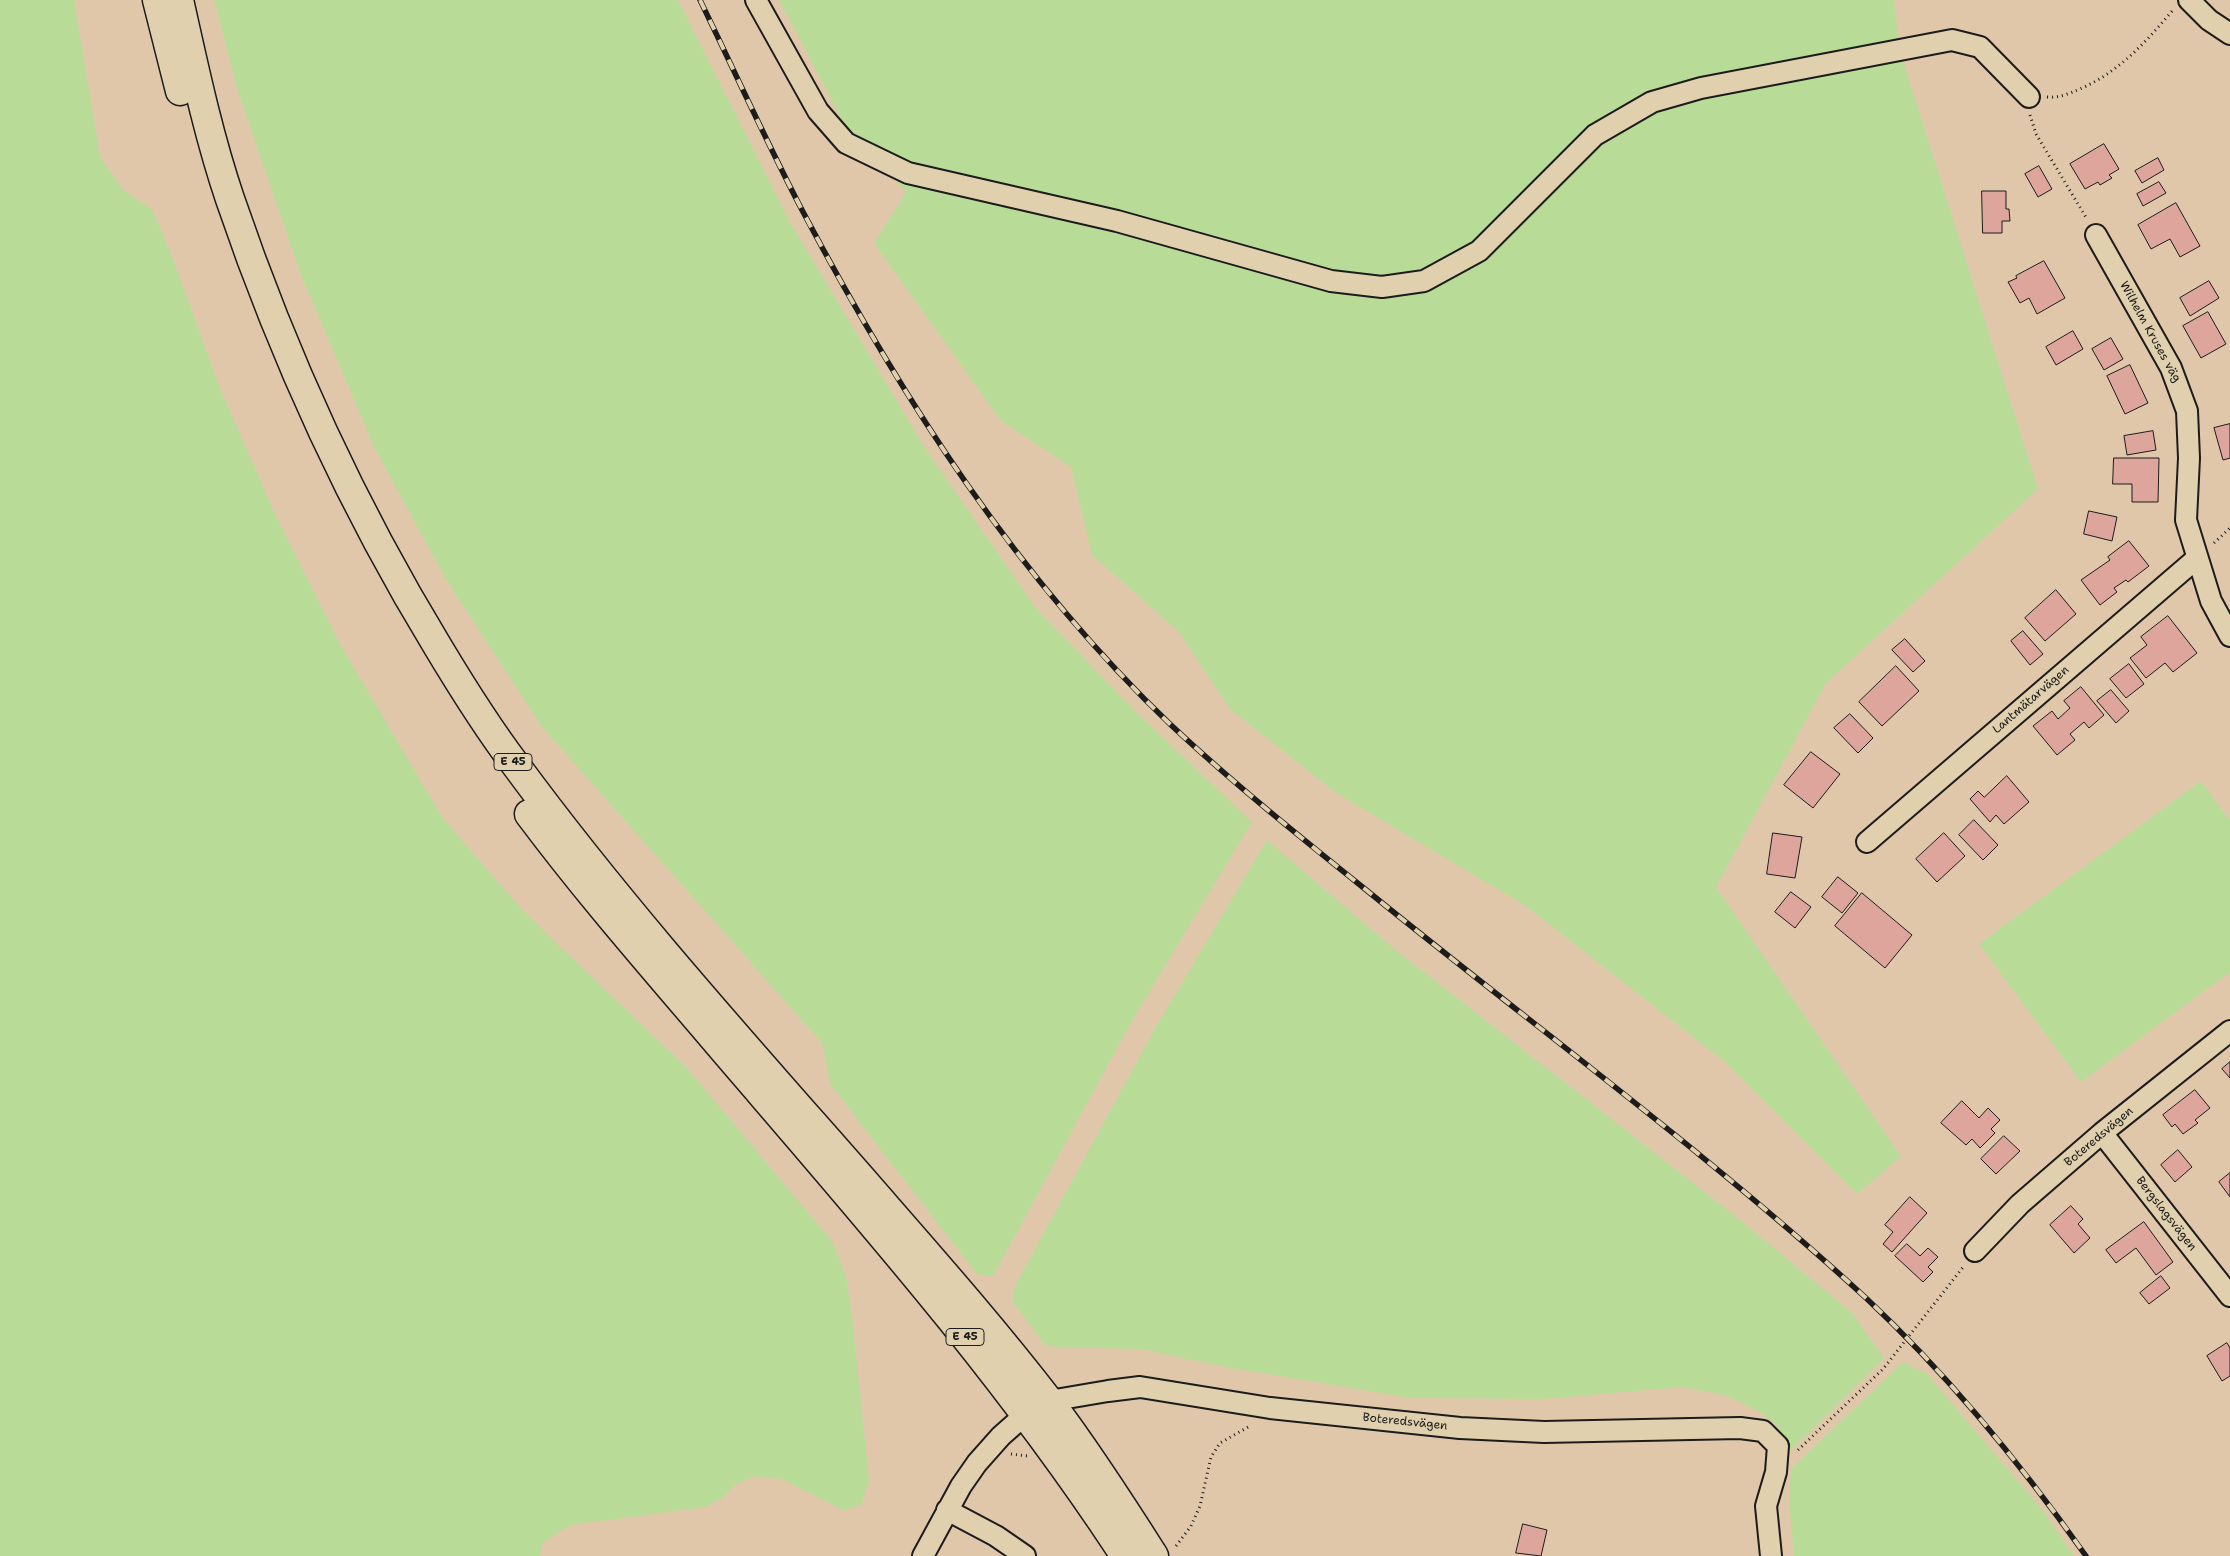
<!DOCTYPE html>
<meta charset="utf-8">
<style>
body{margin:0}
canvas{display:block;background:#e0c7aa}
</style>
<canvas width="2230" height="1556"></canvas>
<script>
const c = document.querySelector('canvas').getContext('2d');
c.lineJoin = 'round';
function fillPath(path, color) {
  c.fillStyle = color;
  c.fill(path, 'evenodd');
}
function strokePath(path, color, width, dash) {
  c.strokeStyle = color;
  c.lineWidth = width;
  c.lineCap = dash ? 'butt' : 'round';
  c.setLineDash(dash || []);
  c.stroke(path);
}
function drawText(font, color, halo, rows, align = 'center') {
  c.font = font + ' "Shantell Sans",sans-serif';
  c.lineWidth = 5;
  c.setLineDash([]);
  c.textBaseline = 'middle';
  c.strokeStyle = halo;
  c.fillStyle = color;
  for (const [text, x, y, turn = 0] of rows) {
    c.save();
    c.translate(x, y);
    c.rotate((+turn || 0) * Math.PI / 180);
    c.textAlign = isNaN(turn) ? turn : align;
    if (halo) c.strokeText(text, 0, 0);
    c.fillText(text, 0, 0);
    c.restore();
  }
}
const green = new Path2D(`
 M0,0H74L100,157L124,191L152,209L173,259L219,386L275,514L340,644L442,817L524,912L686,1067L832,1241L846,1276L852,1316L869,1480L861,1505L843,1510L782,1479L754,1476L736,1484L722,1498L705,1507L571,1525L543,1542L540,1556H0Z
 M214,0H678L790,222L925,448L1035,607L1138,714L1252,822L1133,1019L993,1276L977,1274L830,1084L822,1043L542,727L447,581L376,451L301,275L237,89Z
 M779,0H1894L1900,51L2038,489L1826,683L1716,887L1901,1156L1857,1194L1725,1062L1526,906L1336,793L1230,709L1178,631L1092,555L1071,467L1001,421L874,243L906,192L848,131Z
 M2201,781L2230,821V972L2081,1082L1979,944Z
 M1267,840L1392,947L1739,1219L1852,1313L1884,1358L1787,1454L1783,1437L1777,1425L1758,1411L1725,1395L1682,1387L1543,1399L1411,1398L1220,1366L1141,1349L1060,1347L1045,1345L1012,1301L1015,1286L1154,1030Z
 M1903,1362L1927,1374L2044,1512L2074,1556H1794L1789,1500L1791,1469Z`);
const building = new Path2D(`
 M2104,144L2119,169L2109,175L2112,178L2100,185L2098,182L2085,189L2070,164Z
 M2158,158L2164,170L2142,183L2135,171Z
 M2039,166L2052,189L2038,197L2025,174Z
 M2159,182L2166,193L2143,206L2137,194Z
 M1982,191H2006V209H2009L2010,221H2002V233H1983Z
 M2176,203L2200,246L2180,257L2170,239L2151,249L2138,225Z
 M2044,261L2065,298L2037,314L2029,298L2020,303L2008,282L2017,278L2016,276Z
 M2209,281L2219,298L2190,316L2180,298Z
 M2208,312L2226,344L2201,358L2183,326Z
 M2073,331L2083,349L2056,365L2046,347Z
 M2111,338L2123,359L2104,370L2092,349Z
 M2130,365L2148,403L2125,414L2107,376Z
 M2230,424V458L2223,460L2214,428Z
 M2153,431L2156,450L2127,455L2124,436Z
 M2114,458H2159L2158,502H2132V484H2113Z
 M2089,511L2117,517L2112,541L2084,534Z
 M2129,541L2149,566L2128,582L2126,580L2114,588L2117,592L2100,605L2081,580L2110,560L2108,557Z
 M2056,590L2076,614L2045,641L2025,618Z
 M2168,616L2197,653L2173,672L2165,663L2146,678L2130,658L2147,645L2141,637Z
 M2023,631L2043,654L2030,665L2011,641Z
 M1905,639L1925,661L1913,672L1892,650Z
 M2129,664L2144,684L2126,698L2110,679Z
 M1896,666L1919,691L1882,726L1859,702Z
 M2081,687L2104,715L2089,728L2084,722L2070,734L2075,740L2057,755L2033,726L2052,711L2058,719L2070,708L2064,701Z
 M2111,690L2129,711L2116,723L2097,701Z
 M1850,714L1873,738L1858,753L1834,728Z
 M1811,752L1840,774L1813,808L1784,785Z
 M2007,776L2029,802L2004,824L1996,815L1990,822L1970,799L1978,791L1984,797Z
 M1974,820L1998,845L1983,860L1959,835Z
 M1773,833L1802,837L1795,878L1767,874Z
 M1944,833L1965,856L1937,882L1916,859Z
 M1838,877L1858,893L1842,913L1822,897Z
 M1791,892L1811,907L1795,928L1775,912Z
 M1862,893L1912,935L1885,968L1835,926Z
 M2230,1062V1078L2222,1069Z
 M2195,1090L2210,1108L2195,1120L2198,1123L2183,1134L2175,1124L2172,1127L2163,1115Z
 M1962,1101L1979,1118L1988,1108L2000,1120L1991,1129L1995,1133L1980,1148L1972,1139L1966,1145L1941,1123Z
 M2004,1136L2020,1151L1996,1174L1981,1159Z
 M2178,1150L2192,1167L2175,1182L2161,1165Z
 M2230,1173V1197L2219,1182Z
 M1910,1197L1927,1213L1892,1252L1883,1244L1893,1232L1885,1225Z
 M2071,1206L2083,1219L2078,1224L2090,1238L2074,1253L2050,1225Z
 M2144,1222L2173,1262L2156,1275L2136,1248L2116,1263L2106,1250Z
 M1907,1244L1920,1256L1928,1248L1938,1257L1928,1267L1933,1272L1923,1282L1895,1256Z
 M2161,1276L2170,1288L2149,1304L2140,1293Z
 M2227,1343L2230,1348V1376L2222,1381L2207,1356Z
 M1523,1524L1547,1530L1541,1556L1516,1553Z`);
const path = new Path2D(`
 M2047,97C2059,98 2068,94 2080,89C2119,72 2146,42 2173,10
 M2030,115L2036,134L2087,219
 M2214,543L2230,528
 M1798,1450L1883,1369L1964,1266
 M1011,1454L1027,1456
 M1176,1546L1191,1526L1200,1506L1211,1457L1220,1443L1250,1426`);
const minor = new Path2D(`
 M756,0L818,111L846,143L908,173L1117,221L1331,281L1382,287L1424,281L1479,251L1595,135L1652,102L1701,88L1952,40L1980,47L2029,97
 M2189,0L2209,20L2230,34
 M2096,235L2171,368L2187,411L2189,458L2186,520L2211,601L2230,636
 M1867,842L2196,559
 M2102,1133L2230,1296
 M1975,1251L2020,1204L2102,1133L2230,1031
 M947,1510L996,1536L1025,1556
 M923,1556L961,1486L977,1463L1001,1436L1018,1421L1061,1399L1108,1391L1140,1387L1270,1408L1460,1428L1544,1432L1740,1428L1763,1431L1778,1446L1776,1472L1766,1506L1771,1556`);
const highway = new Path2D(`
 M157,0L180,91
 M179,0C194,67 208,134 230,199C283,355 352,506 438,647C462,687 487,727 515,764C623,911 749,1050 869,1187C930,1257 992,1327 1049,1401C1087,1451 1121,1504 1154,1556
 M529,814C591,897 660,975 727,1054C866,1216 1008,1377 1125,1556`);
const rail = new Path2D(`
 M700,0C734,70 766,141 802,210C901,397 1017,578 1171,725C1233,783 1299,836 1365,889C1532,1025 1707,1152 1866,1298C1948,1375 2021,1464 2086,1556`);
const shields = [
 [513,762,38],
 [965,1337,38]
];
const shieldNames = [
 ["E 45",513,762],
 ["E 45",965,1337]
];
const streetNames = [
 ["Wilhelm Kruses väg",2150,332,61],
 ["Lantmätarvägen",2031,700,-41],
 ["Boteredsvägen",2099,1137,-40],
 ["Bergslagsvägen",2166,1214,52],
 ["Boteredsvägen",1405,1422,6]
];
fillPath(green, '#b8dc97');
fillPath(building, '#dea59c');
strokePath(building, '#1c1c1c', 1);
strokePath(minor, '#1c1c1c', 24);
strokePath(highway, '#1c1c1c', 31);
strokePath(path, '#1c1c1c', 3, [1, 4]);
strokePath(minor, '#e1d0ad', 20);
strokePath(highway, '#e1d0ad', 28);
strokePath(rail, '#1c1c1c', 5.5);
strokePath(rail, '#e1d0ad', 4, [11]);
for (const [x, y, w] of shields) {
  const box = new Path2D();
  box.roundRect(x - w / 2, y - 8.5, w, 17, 4);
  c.fillStyle = '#e1d0ad';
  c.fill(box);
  strokePath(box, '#1c1c1c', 1);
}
drawText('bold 11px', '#1c1c1c', null, shieldNames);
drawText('12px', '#1c1c1c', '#e1d0ad', streetNames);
</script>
